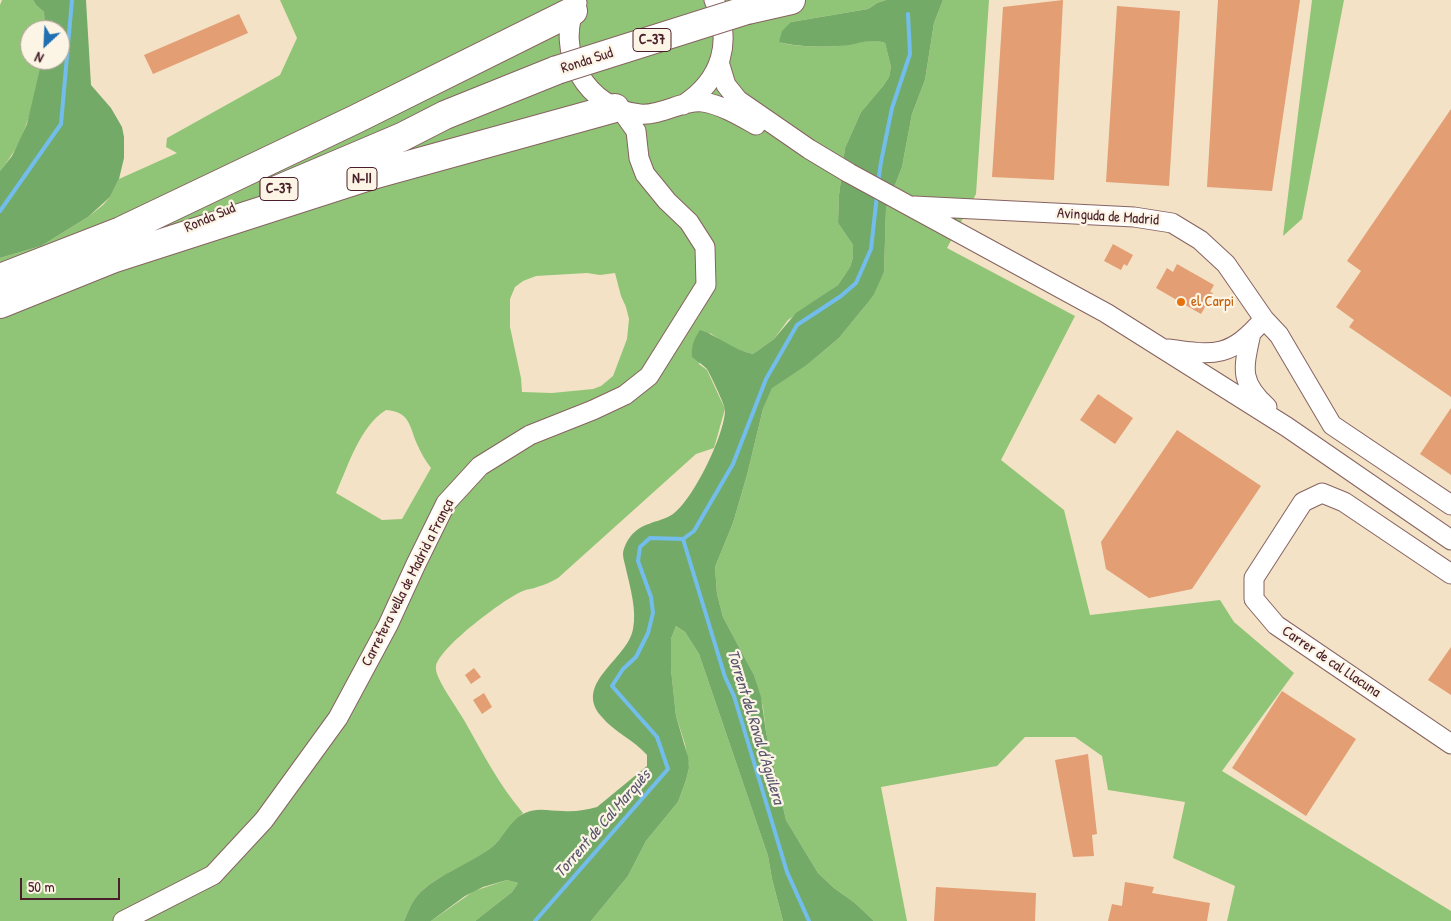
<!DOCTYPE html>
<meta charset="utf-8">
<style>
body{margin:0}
#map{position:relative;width:1451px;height:921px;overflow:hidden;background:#f4e2c6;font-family:"Patrick Hand",sans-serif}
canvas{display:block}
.north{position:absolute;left:20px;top:20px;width:50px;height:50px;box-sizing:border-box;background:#fcf5e5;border:1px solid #b59f9b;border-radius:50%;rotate:205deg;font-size:14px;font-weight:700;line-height:20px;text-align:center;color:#4a1f2b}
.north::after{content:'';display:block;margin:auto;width:18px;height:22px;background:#1f6fb2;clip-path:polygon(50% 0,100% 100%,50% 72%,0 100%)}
.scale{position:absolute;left:20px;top:878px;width:100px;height:22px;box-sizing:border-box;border:2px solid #4a1f2b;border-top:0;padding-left:6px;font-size:15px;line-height:18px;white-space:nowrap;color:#4a1f2b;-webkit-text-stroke:4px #fcf5e5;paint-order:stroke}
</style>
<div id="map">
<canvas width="1451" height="921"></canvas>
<div class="north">N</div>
<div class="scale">50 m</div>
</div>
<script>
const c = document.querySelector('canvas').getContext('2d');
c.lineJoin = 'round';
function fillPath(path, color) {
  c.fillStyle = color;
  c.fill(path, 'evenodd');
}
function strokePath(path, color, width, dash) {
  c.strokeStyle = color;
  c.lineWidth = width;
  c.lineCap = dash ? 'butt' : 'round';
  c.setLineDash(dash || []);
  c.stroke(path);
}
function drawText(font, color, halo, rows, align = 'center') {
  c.font = font + ' "Patrick Hand",sans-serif';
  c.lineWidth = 4.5;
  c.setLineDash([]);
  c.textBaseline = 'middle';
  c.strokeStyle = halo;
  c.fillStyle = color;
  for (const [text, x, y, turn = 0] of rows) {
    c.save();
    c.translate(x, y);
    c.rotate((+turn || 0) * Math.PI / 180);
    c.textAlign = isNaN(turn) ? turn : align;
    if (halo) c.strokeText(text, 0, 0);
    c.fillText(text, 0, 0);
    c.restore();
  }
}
const green = new Path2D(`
 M2,0H33L36,5L44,12L45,30H30V60H42V64C33,104 27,139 0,171V5Z
 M280,0H886L877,3L868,9L791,22L780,42C792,47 824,47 838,46C855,45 868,37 885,43L891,67L889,77L883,86L861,112L845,148L839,195L838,223L853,245V257L850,267L838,285L788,320L774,339L753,354C737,351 723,342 710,333L699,364L707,370L725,409L714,448L696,454L558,578C551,582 545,585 537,587C533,589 527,589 523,591C505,598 437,649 436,667C434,677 458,709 464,720C482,752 499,785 523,813C513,823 504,836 494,845C470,867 434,873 414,900C410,906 407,914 404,921H0V258L41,246L88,217L103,205L110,197L119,179L177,153L166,147L167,138L280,75L297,38ZM587,273L600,275L615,273L621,296L626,307L629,319L627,339L613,376L601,386L593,389L552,393L522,392L521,378L510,327V299L515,287L523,281L536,276ZM386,410C410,412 409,425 417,444C421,453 425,460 431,468L402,519L382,520L336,493C348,466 360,426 386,410Z
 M943,0H989L976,194L947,248L1075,316L1001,460L1064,510L1090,615L1220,600L1234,622L1294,673L1222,771L1451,911V921H1227L1235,886L1173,858L1185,802L1108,790L1102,756L1075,737H1025L997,766L881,787L907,921H874L855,903L834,888L818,873L786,820L766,732L763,707L754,675L723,617L717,594L715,567L733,523L747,475L763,409L772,387L807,365L839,338L866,305L884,272L886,208L902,167L912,114L925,80L934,23Z
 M1312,0H1344L1302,219L1283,236Z
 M676,626L685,632L699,654L768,856L772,879L783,921H591L628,876L646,841L678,802L686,780L689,768L685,744L676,716L671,669V639Z
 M507,880L518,883L512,892L475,921H431L474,891Z`);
const forest = new Path2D(`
 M33,0H86L91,85L111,108L122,127L124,137V158L119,179L110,197L88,217L41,246L0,258V171L12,156L27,124L42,60H60V30H45L44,12L36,5Z
 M886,0H943L934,23L925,80L912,114L902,167L886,208L884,272L874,294L866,305L839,338L807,365L772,388L763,409L747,475L733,523L715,567L717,594L723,617L754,675L761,697L766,732L786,820L818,873L834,888L855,903L874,921H783L772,879L768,856L699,654L685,632L676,626L671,639V669L676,716L688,757L689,768L686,780L678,802L646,841L628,876L591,921H475L512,892L518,883L507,880L483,887L465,896L431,921H404C407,914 410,906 414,900C432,875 469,866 493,846C504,837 511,819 525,813C537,807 550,811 563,811C574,812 586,810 597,807L647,766V755C634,740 614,732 601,716C573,683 628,659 633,629C637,610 630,587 626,569C625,564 623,559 623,554C623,550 626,543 628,540C640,521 658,524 673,514C693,500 725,434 725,410C725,405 710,374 707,369C703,365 697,361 692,357C691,346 694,339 700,330C719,336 733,350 753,354L774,339L796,313L838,285L850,267L853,257V245L838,223L839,195L845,148L861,112L883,86L889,77L891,67L885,43C868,37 856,46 838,46C820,47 798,47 779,42L782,31L791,22L868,9L877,3Z`);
const stream = new Path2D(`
 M878,183L881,162L892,108L910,54L908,14
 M0,211L61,124L72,0
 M683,539L694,531L733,464L766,379L797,325L841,296L856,283L871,249L877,195
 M683,539L725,677L734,696L787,872L809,921
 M535,921L668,769L657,737L612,686L623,669L636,657L648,633L653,613L651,597L638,561L640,547L650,538L683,539`);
const building = new Path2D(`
 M1063,0L1054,180L992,177L1003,7Z
 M1218,0H1300L1272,191L1207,187Z
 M1117,6L1180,11L1169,186L1106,182Z
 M239,14L248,33L153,74L144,55Z
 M1451,109V397L1349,327L1354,320L1336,307L1361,271L1347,261Z
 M1113,244L1133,255L1127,266L1124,264L1121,270L1104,261Z
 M1177,264L1214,285L1210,292L1213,293L1201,314L1156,288L1167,268L1173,272Z
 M1098,394L1133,418L1115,444L1080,420Z
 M1451,408V475L1420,454Z
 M1177,430L1261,486L1192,589L1149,598L1106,569L1101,542Z
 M1451,647V695L1428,680Z
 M474,668L481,677L471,684L465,675Z
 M1282,691L1356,739L1306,816L1232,768Z
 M484,693L492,707L482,714L473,700Z
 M1088,754L1097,834L1092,835L1094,856L1073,857L1055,760Z
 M1125,882L1154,887L1152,893L1210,903L1207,921H1108L1112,904L1122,906Z
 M936,887L1036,893L1035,921H934Z`);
const minor = new Path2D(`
 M577,3C553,51 587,109 640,114C662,116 684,99 703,102C722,105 740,116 756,125
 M719,62L726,85L738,100L809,149L849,173L1106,313L1287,427L1451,540
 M683,105C722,80 733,41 714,0
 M914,206L1134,217L1172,223L1200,240L1226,264L1264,319L1279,335L1332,425L1451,505
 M1251,333C1244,367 1238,381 1267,407
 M1168,349C1216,356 1231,357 1264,319
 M1451,574L1344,502L1322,493L1303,502L1254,578V599L1276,625L1451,744
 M123,921L213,875L264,820L338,718L388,625L416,564L446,503L480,466L530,435L593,410L625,395L649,376L706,285L705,247L689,222L667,201L645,174L639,158L636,131L621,110`);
const highway = new Path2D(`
 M747,10L791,0
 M277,190L402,137L445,115L557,70
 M0,278L121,231L356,119L573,11
 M0,304L112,259L376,174L615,108`);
const highwayBridge = new Path2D(`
 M557,70L747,10`);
const markers = [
 [1181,302,5,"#e8710a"]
];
const shields = [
 [652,40,38],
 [362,179,30],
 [279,189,38]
];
const shieldNames = [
 ["C-37",652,40],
 ["N-II",362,179],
 ["C-37",279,189]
];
const streetNames = [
 ["Ronda Sud",587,61,-18],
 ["Avinguda de Madrid",1108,217,4],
 ["Ronda Sud",210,218,-23],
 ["Carretera vella de Madrid a França",408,583,-63],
 ["Carrer de cal Llacuna",1331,662,34]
];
const foodNames = [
 ["el Carpi",1191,302]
];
const waterNames = [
 ["Torrent del Raval d'Aguilera",755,727,73],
 ["Torrent de Cal Marquès",603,824,-49]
];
fillPath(green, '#90c577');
fillPath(forest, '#74aa68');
strokePath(stream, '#72bdeb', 4);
fillPath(building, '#e39e74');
strokePath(minor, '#866361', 21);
strokePath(highway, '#866361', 30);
strokePath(minor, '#fff', 19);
strokePath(highway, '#fff', 28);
strokePath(highwayBridge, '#866361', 30, []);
strokePath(highwayBridge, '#fff', 28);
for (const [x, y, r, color] of markers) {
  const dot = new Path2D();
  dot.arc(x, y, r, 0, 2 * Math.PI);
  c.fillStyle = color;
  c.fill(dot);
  strokePath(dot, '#fcf5e5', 2);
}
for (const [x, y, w] of shields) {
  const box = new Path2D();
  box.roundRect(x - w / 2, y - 11.5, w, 23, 4);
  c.fillStyle = '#fcf5e5';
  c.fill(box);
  strokePath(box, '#4a1f2b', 1);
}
drawText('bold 14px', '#4a1f2b', null, shieldNames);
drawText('15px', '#4a1f2b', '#fcf5e5', streetNames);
drawText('15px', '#c56008', '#fcf5e5', foodNames, 'left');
drawText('italic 16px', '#58566e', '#fcf5e5', waterNames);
</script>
